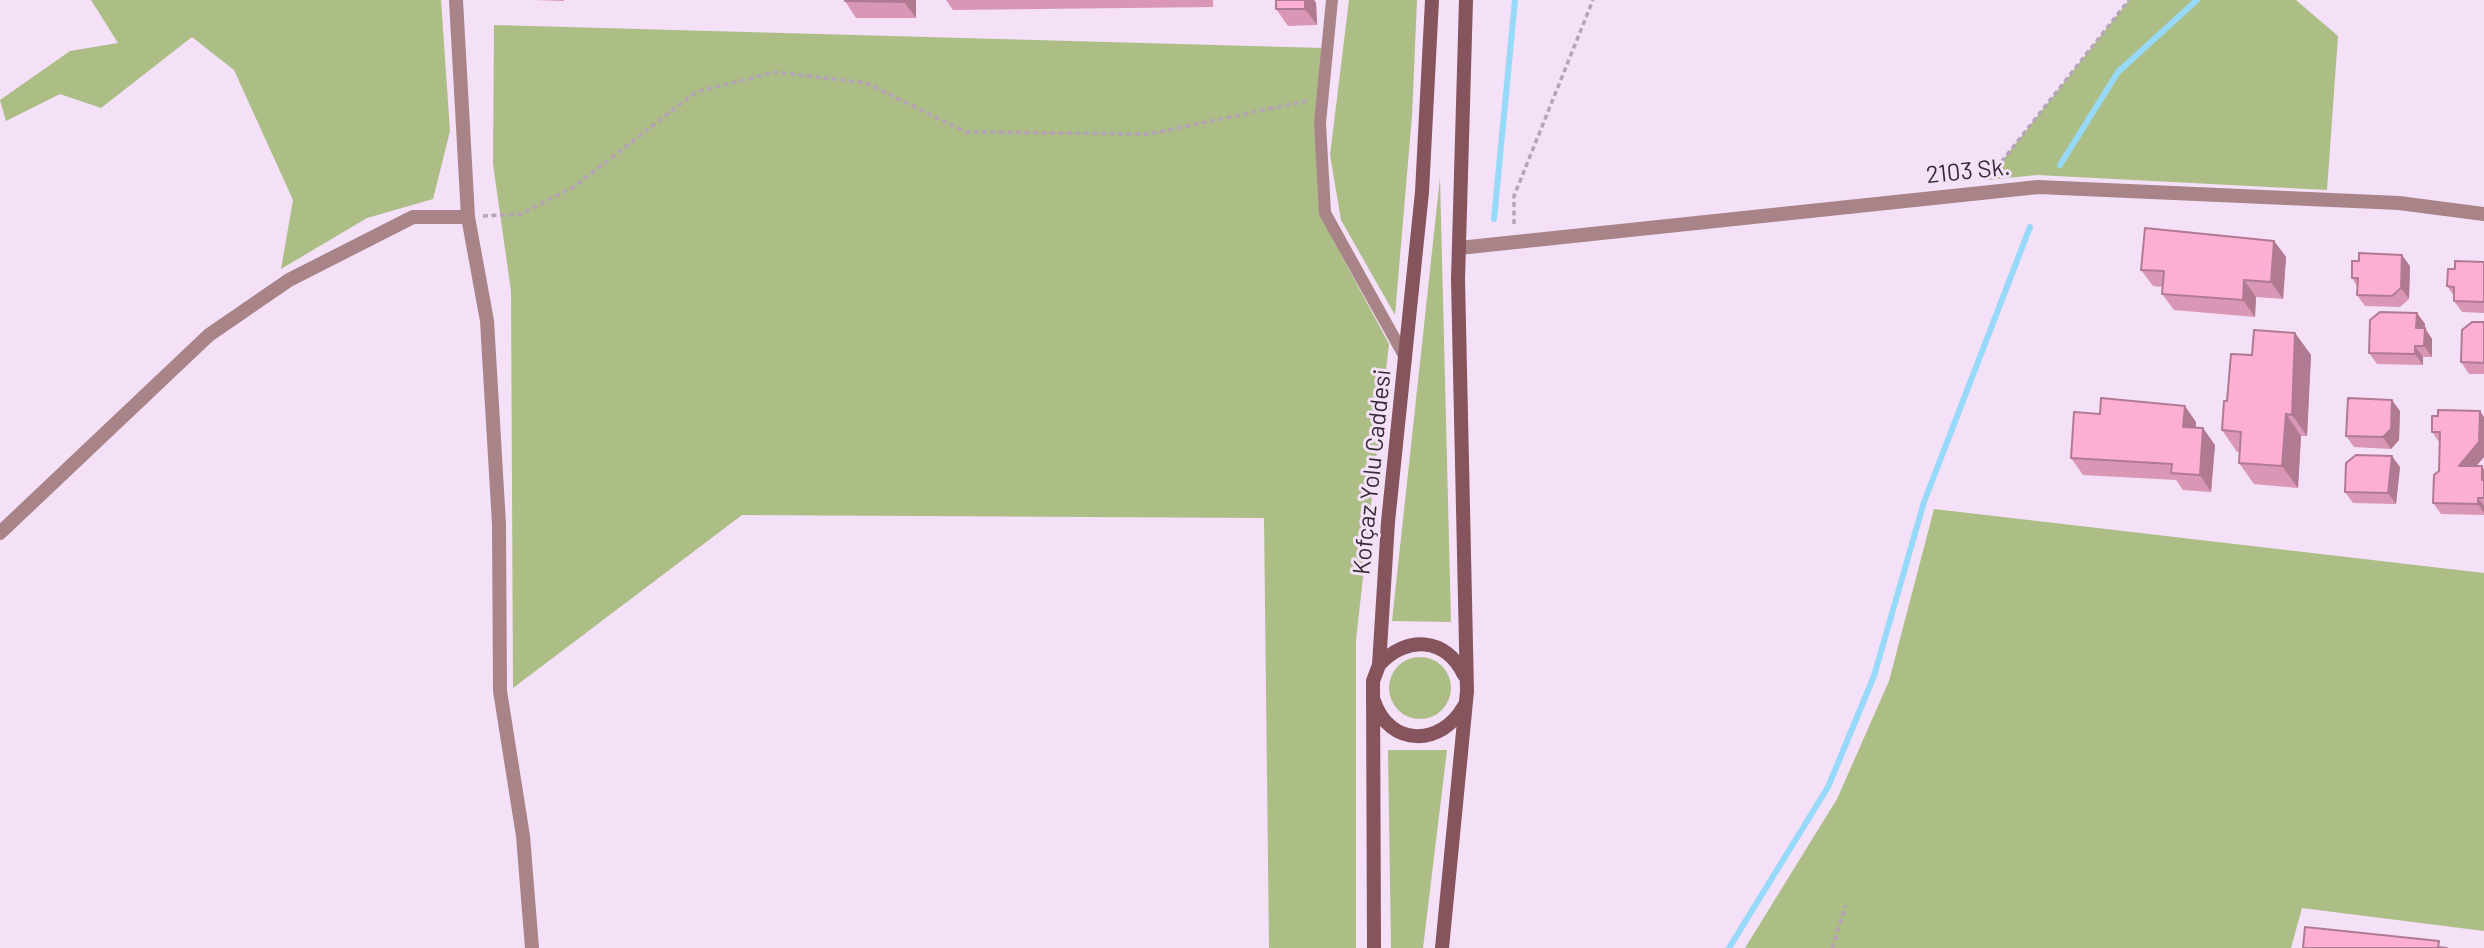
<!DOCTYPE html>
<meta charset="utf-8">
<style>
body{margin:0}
canvas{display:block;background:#f4e0f7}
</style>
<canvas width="2484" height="948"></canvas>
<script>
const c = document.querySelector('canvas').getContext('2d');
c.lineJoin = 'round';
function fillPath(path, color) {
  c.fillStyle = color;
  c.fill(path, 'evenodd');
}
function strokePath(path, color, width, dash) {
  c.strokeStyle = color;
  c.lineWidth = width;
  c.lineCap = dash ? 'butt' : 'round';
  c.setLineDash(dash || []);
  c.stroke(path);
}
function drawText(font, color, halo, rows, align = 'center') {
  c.font = font + ' Barlow,sans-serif';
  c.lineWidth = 6;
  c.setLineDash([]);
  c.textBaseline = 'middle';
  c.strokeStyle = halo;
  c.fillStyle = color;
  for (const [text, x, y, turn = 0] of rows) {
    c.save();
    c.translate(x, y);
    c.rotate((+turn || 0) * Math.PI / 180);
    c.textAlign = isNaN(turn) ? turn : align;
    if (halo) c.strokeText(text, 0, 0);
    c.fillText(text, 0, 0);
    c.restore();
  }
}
const green = new Path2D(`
 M91,0H441L450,131L433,199L367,218L281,269L293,200L234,70L192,37L101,108L60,94L6,121L0,100L70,51L118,43Z
 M1349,0H1417L1412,116L1395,315L1341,220L1330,155Z
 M2129,0H2296L2338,36L2327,190L2037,175L1987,180Z
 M494,25L1323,48L1320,215L1389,344L1356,640V948H1269L1264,518L742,515L513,688L511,291L493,164Z
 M1440,178L1451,622L1392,621Z
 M1934,509L2484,573V931L2302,908L2291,948H1745L1837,799L1889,681Z
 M1389 688a31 31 0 1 1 62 0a31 31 0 1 1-62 0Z
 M1388,750H1447L1423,948H1391Z`);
const stream = new Path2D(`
 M2060,165L2118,72L2197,0
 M1494,219L1515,0
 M1729,948L1828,787L1874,676L1924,502L2030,227`);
const path = new Path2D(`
 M1991,175L2129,0
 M483,216L521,214L575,186L696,92L776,72L866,83L966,132L1149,134L1307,101
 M1514,224V196L1593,0
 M1832,948L1846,905`);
const lane = new Path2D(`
 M1332,0L1320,123L1325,213L1406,359`);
const street = new Path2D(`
 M456,0L468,217L487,321L499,524L500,691L523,836L532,948
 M1459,248L2038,187L2399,203L2484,214
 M0,533L209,335L289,280L413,217H468`);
const secondary = new Path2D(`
 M1379,665C1406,635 1446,637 1464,675
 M1374,701C1390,748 1442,746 1464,706
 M1374,948L1373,681L1379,665L1388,522L1422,192L1432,0
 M1442,948L1467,691L1458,279L1466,0`);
const wall = new Path2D(`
 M535,0H564V1Z
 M916,0V18H856L845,1Z
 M946,0H1213V7L953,10Z
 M1276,0H1314L1316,3L1317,25L1288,26L1276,9Z
 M2274,241L2286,257L2283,299L2256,297L2255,317L2174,310L2162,294L2163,287L2153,286L2141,270Z
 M2484,262V313L2462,312L2454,301V296L2447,286L2455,269Z
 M2410,266L2409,299L2400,307L2365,306L2357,295V286L2352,278Z
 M2417,313L2425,324L2424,328L2432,339V357H2423V365L2377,364L2369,353Z
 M2484,322V374H2469L2461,362Z
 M2295,333L2311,355L2307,436H2301L2298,488L2254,484L2239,463L2240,452H2237L2222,430L2227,401L2252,355Z
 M2400,411L2399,440L2391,449L2354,447L2346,436Z
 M2484,417V457L2476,466L2484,470V515L2441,514L2433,503L2439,471V442L2432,432Z
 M2196,422V428L2215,445L2211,492L2183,490L2176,480L2083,475L2071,458Z
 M2400,467L2396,504L2353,503L2345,492Z`);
const shadedWall = new Path2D(`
 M904,0H916V18L904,2Z
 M1305,0H1314L1316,3L1317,25L1305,9Z
 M2274,241L2286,257L2283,299L2271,282Z
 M2402,255L2410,266L2409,299L2401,288Z
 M2244,280L2256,297L2255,317L2243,300Z
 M2417,313L2425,324L2424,339L2416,328Z
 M2425,328L2432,339V357L2424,346Z
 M2295,333L2311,355L2307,436L2292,415Z
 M2415,346L2423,357V365L2415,354Z
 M2392,400L2400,411L2399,440L2391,449L2383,437Z
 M2185,406L2196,422L2195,443L2183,427Z
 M2480,411L2484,417V457L2467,477L2459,466Z
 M2286,414L2301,436L2298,488L2282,466Z
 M2203,428L2215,445L2211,492L2200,475Z
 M2392,456L2400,467L2396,504L2388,493Z
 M2482,466L2484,470V483L2482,480Z
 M2478,498L2484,506V513L2478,504Z`);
const building = new Path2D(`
 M845,0H904V2L845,1Z
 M1276,0H1305V9H1276Z
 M2145,228L2274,241L2271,282L2244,280L2243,300L2162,294L2164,271L2141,270Z
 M2359,253L2402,255L2401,288L2392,296L2357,295L2358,278H2352V261H2359Z
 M2455,261L2484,262V302L2454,301V287L2447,286L2448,269H2455Z
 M2380,312L2417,313L2416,328H2425L2424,346H2415V354L2369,353L2370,320Z
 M2472,322H2484V363L2461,362L2462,330Z
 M2254,330L2295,333L2292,415L2286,414L2282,466L2239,463L2241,432L2222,430L2224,401H2227L2231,354L2252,355Z
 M2101,398L2185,406L2183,427L2203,428L2200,475L2171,473L2172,464L2071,458L2074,412L2100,414Z
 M2348,398L2392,400L2391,429L2383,437L2346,436Z
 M2438,410L2480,411L2479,442L2459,466H2482V480H2484V498H2478V504L2433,503L2434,475L2439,471L2440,432H2432V416H2438Z
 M2356,455L2392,456L2388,493L2345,492L2346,463Z
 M2305,927L2439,941L2438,947L2447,948H2303Z`);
const streetNames = [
 ["2103 Sk.",1968,171,-6],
 ["Kofçaz Yolu Caddesi",1372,472,-84]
];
fillPath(green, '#acbd86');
strokePath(stream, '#97d9f8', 6);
strokePath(path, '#b4a4b6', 3.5, [5, 3.5]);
strokePath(lane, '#a88489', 12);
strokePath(street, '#a88489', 14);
strokePath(secondary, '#86545d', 14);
fillPath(wall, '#d996b5');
fillPath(shadedWall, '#b07a93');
fillPath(building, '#fcafd2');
strokePath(building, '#b07a93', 2);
drawText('24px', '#332c35', '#f4e0f7', streetNames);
</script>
